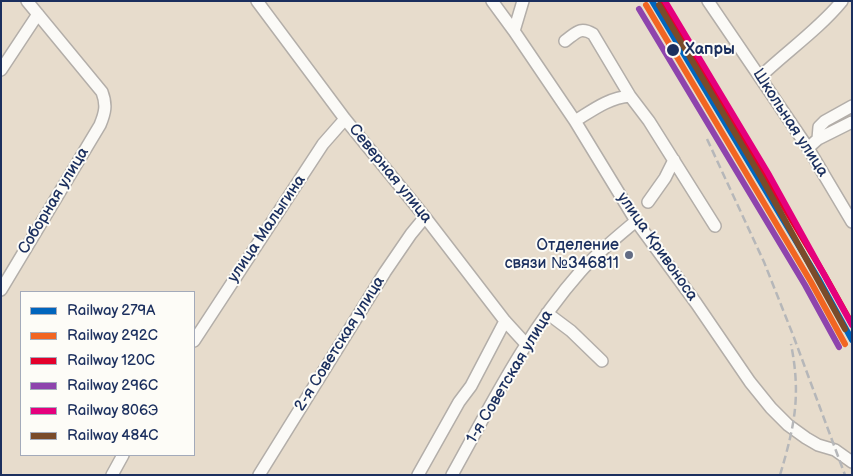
<!DOCTYPE html>
<meta charset="utf-8">
<style>
body{margin:0}
#map{position:relative;width:853px;height:476px;overflow:hidden;background:#e7dccc;font-family:"Balsamiq Sans",sans-serif}
canvas{display:block}
.frame{position:absolute;inset:0;border:2px solid #1b2f5e;pointer-events:none}
.legend{position:absolute;left:20px;top:291px;width:175px;height:165px;box-sizing:border-box;background:#fdfcf7;border:1px solid #a3aaba;margin:0;padding:6px 9px;list-style:none;font-size:15px;color:#1b2f5e}
.legend li{display:flex;align-items:center;gap:10px;height:25px}
.legend b{width:25px;border:1px solid #a3aaba}
</style>
<div id="map">
<canvas width="853" height="476"></canvas>
<div class="frame"></div>
<ul class="legend">
<li><b style="height:6px;background:#0065bd"></b>Railway 279А</li>
<li><b style="height:6px;background:#f26522"></b>Railway 292С</li>
<li><b style="height:6px;background:#e4002b"></b>Railway 120С</li>
<li><b style="height:6px;background:#8e44ad"></b>Railway 296С</li>
<li><b style="height:6px;background:#e5007d"></b>Railway 806Э</li>
<li><b style="height:6px;background:#7a4b2a"></b>Railway 484С</li>
</ul>
</div>
<script>
const c = document.querySelector('canvas').getContext('2d');
c.lineJoin = 'round';
function strokePath(path, color, width, dash) {
  c.strokeStyle = color;
  c.lineWidth = width;
  c.lineCap = dash ? 'butt' : 'round';
  c.setLineDash(dash || []);
  c.stroke(path);
}
function drawText(font, color, halo, rows, align = 'center') {
  c.font = font + ' "Balsamiq Sans",sans-serif';
  c.lineWidth = 4;
  c.setLineDash([]);
  c.textBaseline = 'middle';
  c.strokeStyle = halo;
  c.fillStyle = color;
  for (const [text, x, y, turn = 0] of rows) {
    c.save();
    c.translate(x, y);
    c.rotate((+turn || 0) * Math.PI / 180);
    c.textAlign = isNaN(turn) ? turn : align;
    if (halo) c.strokeText(text, 0, 0);
    c.fillText(text, 0, 0);
    c.restore();
  }
}
const minor = new Path2D(`
 M257,1L345,119L425,217L505,321L526,344
 M492,1L514,31L575,121L636,221L696,303L750,382L771,408L788,425L806,438L818,445L835,450L852,462
 M708,1L808,148L852,222
 M514,31L523,1
 M565,41C576,33 580,26 593,34L630,96
 M1,70L38,14
 M760,77C787,51 818,30 842,1
 M575,121C593,110 608,98 630,96L649,121L715,226
 M818,139L819,127L825,121L852,106
 M808,148L818,139L852,122
 M648,202L665,178L674,160
 M1,290L100,125C105,113 107,105 102,92L27,1
 M547,313L571,331L602,361
 M194,341L323,144L345,119
 M112,475L123,455
 M259,475L385,272L411,234L425,217
 M418,475L459,402L471,386L505,321
 M452,475C491,405 527,332 580,272C597,253 617,237 636,221`);
const rail = new Path2D(`
 M707,139L764,262L793,335L845,475
 M780,475C795,425 801,395 791,344`);
const rail1 = new Path2D(`
 M652,1L818,278L852,340`);
const rail2 = new Path2D(`
 M646,5L811,282L845,344`);
const rail3 = new Path2D(`
 M661,1L824,274L852,324`);
const rail4 = new Path2D(`
 M639,9L805,285L839,347`);
const rail5 = new Path2D(`
 M665,1L768,173L852,325`);
const rail6 = new Path2D(`
 M659,5L761,177L845,329`);
const markers = [
 [673,50,7,"#1b2f5e"],
 [629,255,5,"#626c84"]
];
const stopNames = [
 ["Хапры",685,50]
];
const streetNames = [
 ["Школьная улица",790,123,57],
 ["Северная улица",390,174,51],
 ["Соборная улица",54,201,-59],
 ["улица Малыгина",267,229,-56],
 ["улица Кривоноса",657,247,55],
 ["2-я Советская улица",340,344,-58],
 ["1-я Советская улица",510,377,-59]
];
const poiNames = [
 ["Отделение",619,246],
 ["связи №346811",619,264]
];
strokePath(minor, '#b3aea9', 14);
strokePath(minor, '#fbfaf7', 11);
strokePath(rail, '#b6b7b9', 2.5, [8, 4]);
strokePath(rail1, '#0065bd', 6);
strokePath(rail2, '#f26522', 6);
strokePath(rail3, '#e4002b', 6);
strokePath(rail4, '#8e44ad', 6);
strokePath(rail5, '#e5007d', 6);
strokePath(rail6, '#7a4b2a', 6);
for (const [x, y, r, color] of markers) {
  const dot = new Path2D();
  dot.arc(x, y, r, 0, 2 * Math.PI);
  c.fillStyle = color;
  c.fill(dot);
  strokePath(dot, '#fdfcf7', 2);
}
drawText('bold 16px', '#1b2f5e', '#fdfcf7', stopNames, 'left');
drawText('16px', '#1b2f5e', '#fdfcf7', streetNames);
drawText('16px', '#1b2f5e', '#fdfcf7', poiNames, 'right');
</script>
